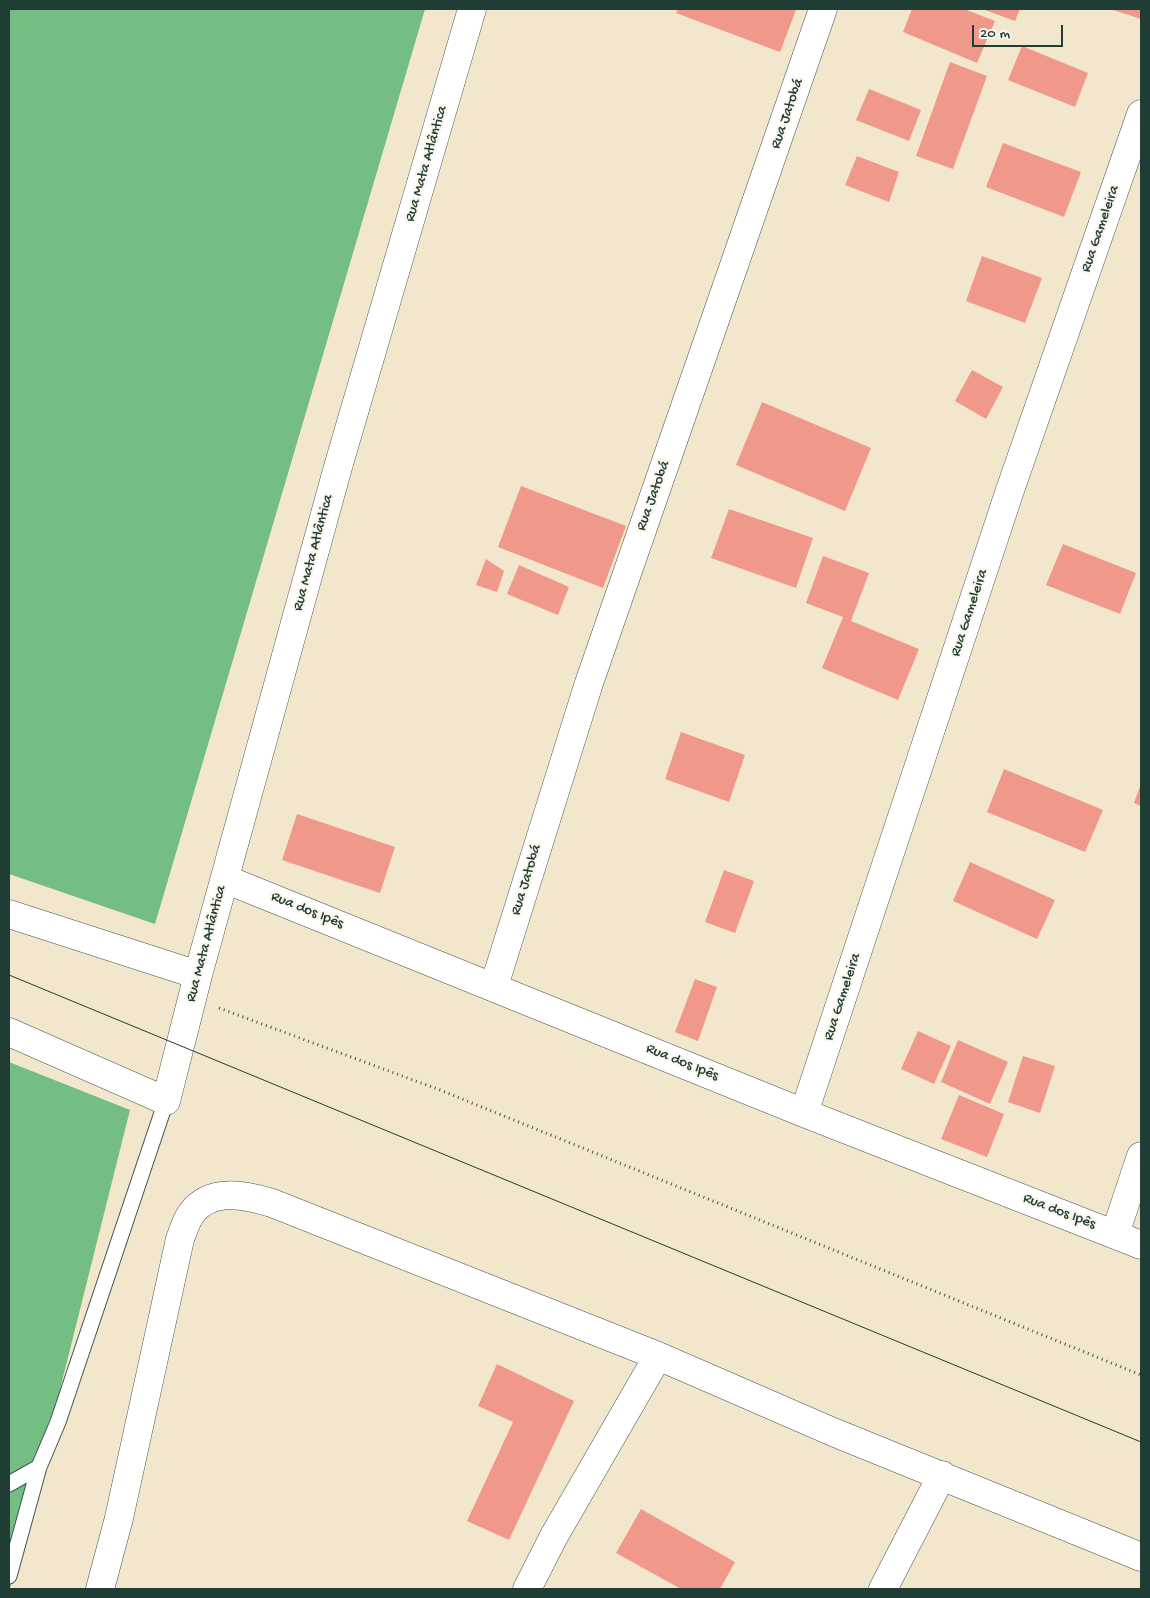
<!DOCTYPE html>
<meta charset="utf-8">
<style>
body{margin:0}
#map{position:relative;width:1150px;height:1598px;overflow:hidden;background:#f2e7cd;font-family:"Gochi Hand",sans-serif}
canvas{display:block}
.frame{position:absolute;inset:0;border:10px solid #1f3d34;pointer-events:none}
.scale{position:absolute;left:972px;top:25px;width:91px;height:22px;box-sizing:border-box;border:2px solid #1f3d34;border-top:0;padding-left:6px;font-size:15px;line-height:18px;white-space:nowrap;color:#1f3d34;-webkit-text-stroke:4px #fbf7ec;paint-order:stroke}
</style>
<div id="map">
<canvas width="1150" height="1598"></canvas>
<div class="frame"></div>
<div class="scale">20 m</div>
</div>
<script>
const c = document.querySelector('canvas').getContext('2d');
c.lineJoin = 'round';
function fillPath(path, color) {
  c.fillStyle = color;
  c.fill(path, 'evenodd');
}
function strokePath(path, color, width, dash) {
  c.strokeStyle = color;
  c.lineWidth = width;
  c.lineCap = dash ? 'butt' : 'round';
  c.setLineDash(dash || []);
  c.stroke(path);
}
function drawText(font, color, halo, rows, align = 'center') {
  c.font = font + ' "Gochi Hand",sans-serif';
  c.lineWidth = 4.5;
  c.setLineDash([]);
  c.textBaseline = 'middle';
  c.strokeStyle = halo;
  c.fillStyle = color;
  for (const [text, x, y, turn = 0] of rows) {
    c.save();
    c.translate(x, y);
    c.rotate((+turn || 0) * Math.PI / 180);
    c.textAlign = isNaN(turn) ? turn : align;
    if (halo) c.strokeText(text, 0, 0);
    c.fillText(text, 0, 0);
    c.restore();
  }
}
const forest = new Path2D(`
 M9,9H425L155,924L9,874Z
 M9,1062L130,1110L10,1589H9Z`);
const building = new Path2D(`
 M678,9H793L796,10L780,52L676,13Z
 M912,9H964L995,21L977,63L903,32Z
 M982,9H1020L1015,21Z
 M1110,9H1141V19Z
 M1022,46L1088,73L1075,107L1008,80Z
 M950,62L987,76L953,169L916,156Z
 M869,89L921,110L909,141L856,120Z
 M1003,143L1081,172L1064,217L986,187Z
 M857,156L899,172L889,202L845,185Z
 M982,256L1042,278L1025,323L966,301Z
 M972,370L1003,387L986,419L955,401Z
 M762,402L871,448L845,511L736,465Z
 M521,486L626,526L603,588L498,547Z
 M729,509L813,538L796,588L711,558Z
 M1063,544L1136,573L1120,614L1046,585Z
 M823,556L869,573L851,621L919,649L898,700L822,668L843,617L806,603Z
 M486,559L504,571L497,592L476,585Z
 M519,565L569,587L558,615L507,594Z
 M681,732L745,755L729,802L665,779Z
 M1004,769L1103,810L1085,852L987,812Z
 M1141,784V806L1134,803Z
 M297,814L395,847L380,893L282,860Z
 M970,862L1055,900L1037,939L953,901Z
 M724,870L754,881L735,933L705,922Z
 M695,979L717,987L698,1041L675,1032Z
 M918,1031L951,1046L934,1084L901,1069Z
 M958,1040L1008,1062L990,1104L941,1082Z
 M1023,1056L1055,1066L1040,1113L1008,1102Z
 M959,1095L1004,1114L987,1157L941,1139Z
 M497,1364L574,1401L509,1540L467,1521L513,1422L478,1406Z
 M641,1509L735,1562L720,1589H681L616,1553Z`);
const path = new Path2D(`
 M219,1008L440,1090L1141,1375`);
const lane = new Path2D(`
 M9,1484L39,1467L58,1422L166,1101
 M9,1576L39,1467`);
const street = new Path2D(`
 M225,879L804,1113L1141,1245
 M9,914L198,975
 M494,986L589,683L823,9
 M9,1032L166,1101L198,975L338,467L472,9
 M804,1113L1009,493L1141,114
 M1115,1234L1141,1156
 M100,1589L119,1518L180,1239C183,1231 186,1221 191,1214C210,1187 245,1195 272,1203L658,1356L833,1432L1141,1557
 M527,1589L554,1536L658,1356
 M883,1589L942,1475`);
const tram = new Path2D(`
 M9,975L1141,1442`);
const streetNames = [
 ["Rua Jatobá",788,114,-71],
 ["Rua Mata Atlântica",427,164,-74],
 ["Rua Gameleira",1101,229,-71],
 ["Rua Jatobá",654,496,-70],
 ["Rua Mata Atlântica",314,553,-75],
 ["Rua Gameleira",970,613,-72],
 ["Rua Jatobá",527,880,-73],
 ["Rua dos Ipês",307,911,22],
 ["Rua Mata Atlântica",207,944,-75],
 ["Rua Gameleira",843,997,-72],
 ["Rua dos Ipês",682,1063,22],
 ["Rua dos Ipês",1059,1212,21]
];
fillPath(forest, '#74bd83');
fillPath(building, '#f0988a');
strokePath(lane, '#3f564b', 17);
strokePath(street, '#3f564b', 29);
strokePath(path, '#3f564b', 3, [1, 4]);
strokePath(lane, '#fff', 15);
strokePath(street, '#fff', 28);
strokePath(tram, '#1f3d34', 1);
drawText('15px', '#1f3d34', '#fbf7ec', streetNames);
</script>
